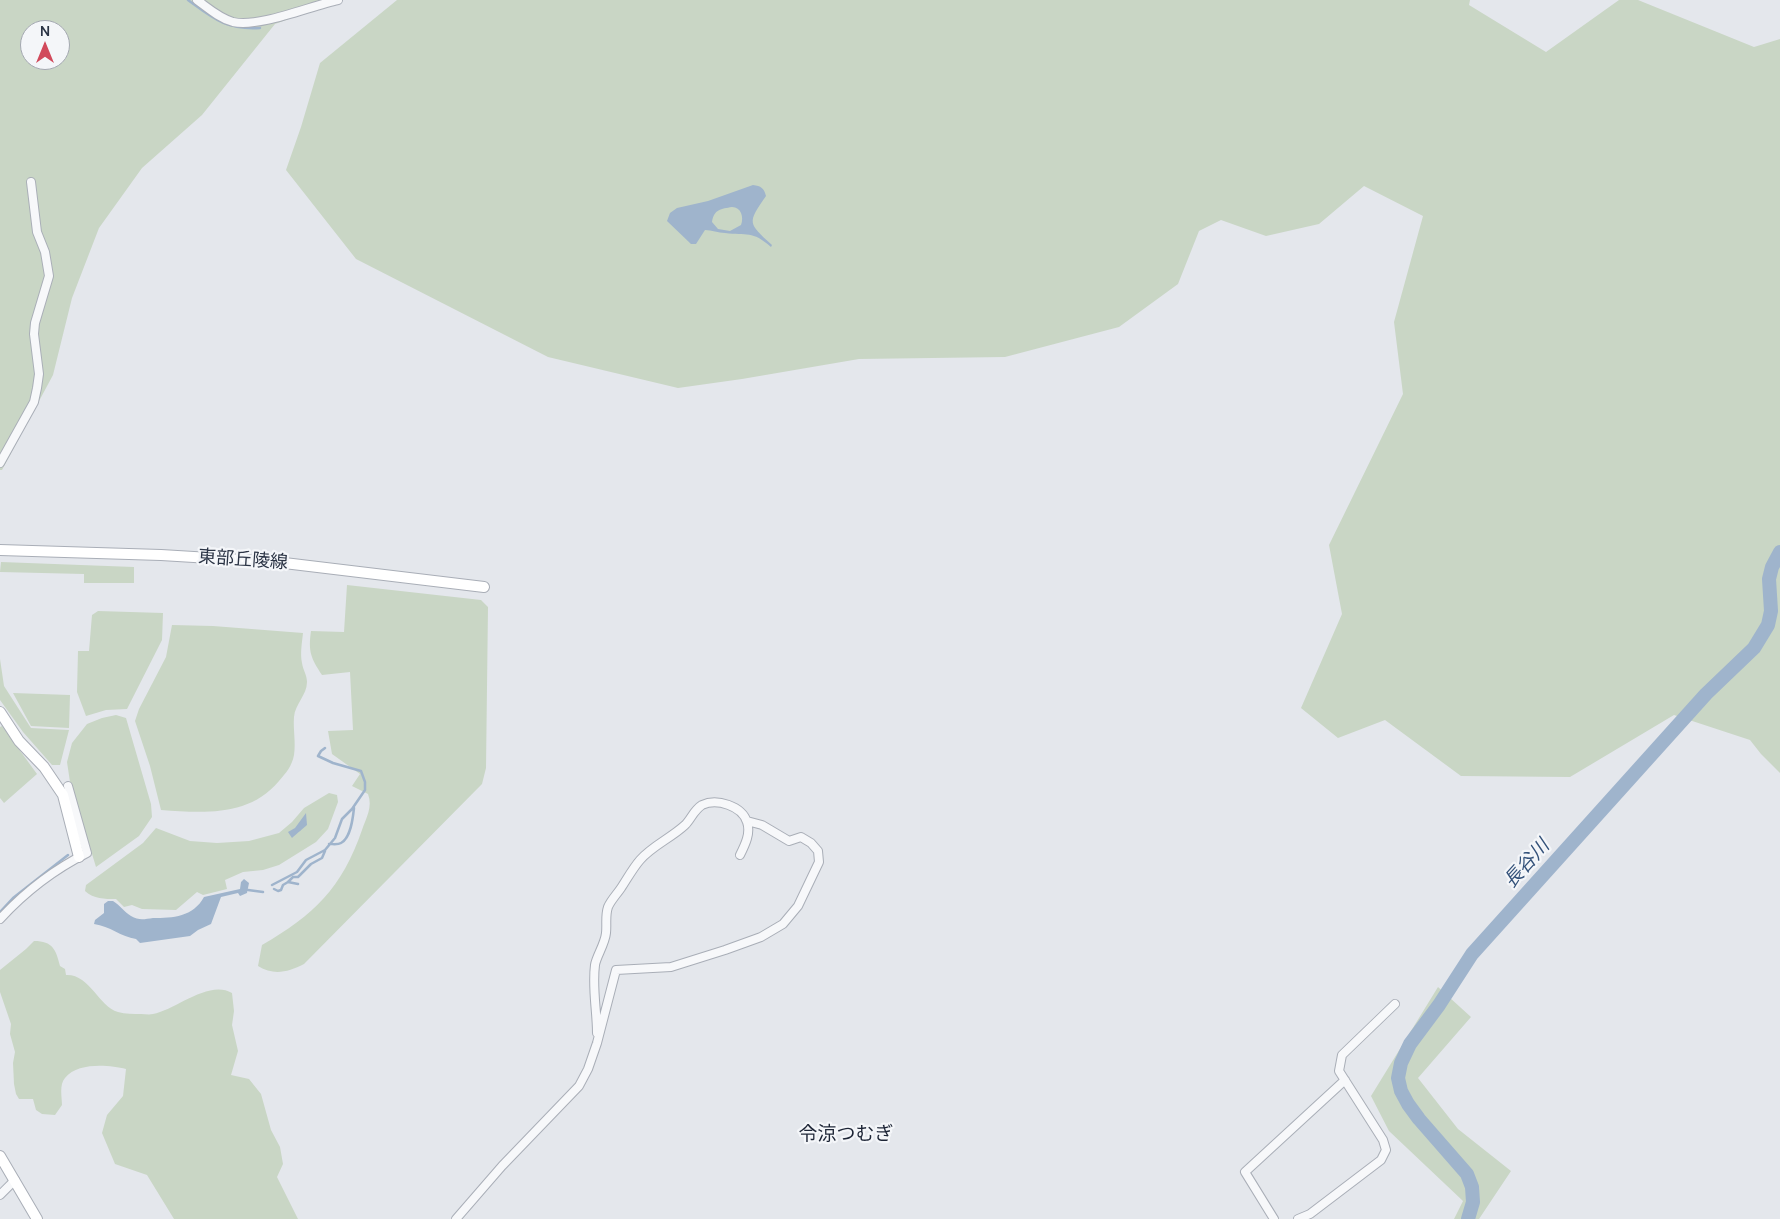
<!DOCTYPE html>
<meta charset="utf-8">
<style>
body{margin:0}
#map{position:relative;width:1780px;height:1219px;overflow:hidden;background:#e4e7ec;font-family:Manrope,sans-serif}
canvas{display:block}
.north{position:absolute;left:20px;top:20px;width:50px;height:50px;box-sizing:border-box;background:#f4f6f9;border:1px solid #a4a8b1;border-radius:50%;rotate:0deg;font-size:14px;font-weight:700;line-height:20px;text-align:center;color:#2b3445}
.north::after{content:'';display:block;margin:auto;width:18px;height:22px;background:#d1495b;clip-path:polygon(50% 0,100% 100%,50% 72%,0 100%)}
</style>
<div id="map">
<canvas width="1780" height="1219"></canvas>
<div class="north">N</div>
</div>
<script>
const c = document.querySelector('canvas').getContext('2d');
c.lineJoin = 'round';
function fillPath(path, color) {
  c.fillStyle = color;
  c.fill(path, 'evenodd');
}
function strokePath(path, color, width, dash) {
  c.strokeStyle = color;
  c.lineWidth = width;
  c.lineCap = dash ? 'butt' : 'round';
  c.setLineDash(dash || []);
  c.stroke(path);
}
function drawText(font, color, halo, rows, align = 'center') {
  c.font = font + ' Manrope,"Noto Sans JP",sans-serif';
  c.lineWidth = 4.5;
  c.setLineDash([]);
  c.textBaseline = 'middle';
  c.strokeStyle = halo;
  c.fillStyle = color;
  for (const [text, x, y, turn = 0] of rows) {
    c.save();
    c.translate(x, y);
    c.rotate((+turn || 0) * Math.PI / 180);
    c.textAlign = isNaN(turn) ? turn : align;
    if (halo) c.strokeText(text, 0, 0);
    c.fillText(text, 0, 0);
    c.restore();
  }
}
const green = new Path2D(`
 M0,0H341L275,24L202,115L142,168L99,228L72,298L53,375L2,470H0ZM30,30H60V60H30Z
 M397,0H1470L1469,5L1546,52L1619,0H1638L1754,47L1780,39V773L1761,754L1750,740L1674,715L1570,777L1461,776L1385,720L1338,738L1301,708L1342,614L1329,545L1403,394L1394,322L1423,216L1364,186L1319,224L1266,236L1221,220L1199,231L1178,284L1119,327L1005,357L859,359L742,379L678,388L548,357L356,259L286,170L301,127L320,63Z
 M1,562L134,567V583H84V574L0,572Z
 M347,585L481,600L488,607L486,768L482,784L304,964C288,972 274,976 258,966L262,945C314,915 342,888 362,830C366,818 373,807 368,794L352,786L360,774L332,754L328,731L353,730L350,672L322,675C311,658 308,652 311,631L344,632Z
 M98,611L163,613L162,640L127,709L106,710L86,716L77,692L78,651H89L92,615Z
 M172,625L213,626L303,633C302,643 300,653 302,663C303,670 307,675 307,682C307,695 295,704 294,717C293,730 296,742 294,755C292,766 286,773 279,781C249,817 203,813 161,810L150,766L135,721L139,709L166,657Z
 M0,659L4,686L31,728L69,730L60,765H52L23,732L0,700Z
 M13,693L70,695L69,728L31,726Z
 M116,715L126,718L151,804L152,817L139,836L96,867L70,782L67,762L72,743L87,724L102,718Z
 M2,726L37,774L4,803L0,798V727Z
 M329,793L337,795L338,802L328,829L316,842L279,865L263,870L243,872L225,880L227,889L203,895L197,892L176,910L142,909L132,905L124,907L116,899C104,899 94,899 85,891L86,885L143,843L156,828L190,841L217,843L249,841L279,833L292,822L304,808Z
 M34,941C53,941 56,950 60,966L65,969L66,975C90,974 98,1006 118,1012C125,1014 134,1014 141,1014C145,1014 149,1015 153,1014C175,1010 209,979 232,993L234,1011L232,1025L238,1051L231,1075L249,1079L261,1094L271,1130L280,1147L283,1164L277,1177L298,1219H174L147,1175L115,1164L102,1133L107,1115L123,1096L126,1069C109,1065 78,1062 65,1078C59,1085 62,1097 62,1105L55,1115L42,1114L36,1110L33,1099H19L16,1094L14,1084L13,1063L15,1052L10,1034L11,1024L0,992V970L26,949Z
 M1438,987L1471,1017L1418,1078L1458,1129L1511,1171L1479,1219H1454L1463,1201L1389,1131L1371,1096Z`);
const water = new Path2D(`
 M753,185C761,186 764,188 766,196C747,223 748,223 772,245L771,247C752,230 747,236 725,233C718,233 712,230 705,230L696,244H691L667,221L670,213L677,208L708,201ZM732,207C741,207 744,217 741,225L730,231L718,229L712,222C714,209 721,209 732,207Z
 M306,813L307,825C306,826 293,837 292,838L288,832L295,828Z
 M244,879L249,883L247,893L240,896L238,893L221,897L211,924L198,930L190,936L140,943L136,939C121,937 110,926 94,924L95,920L104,913V904L108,901H113C120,905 124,912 131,916C139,921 145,919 153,918C173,918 193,917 204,897L240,889L241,882Z`);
const stream = new Path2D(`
 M188,0C214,19 226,30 260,28
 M329,844C333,844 338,845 341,843C351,838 353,817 354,808
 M288,882L293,877H298L311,864L322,858L325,851
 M272,885L297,872L306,860L325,850L335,838L342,819L352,809L365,790V782L361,771L333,763L318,756L321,751L325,748
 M274,889L278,891L281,890L283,885L288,882L298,884
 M248,890L263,892
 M0,912L13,898L68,855`);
const river = new Path2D(`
 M1468,1219L1473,1202L1472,1187L1467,1174L1419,1119L1408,1104L1401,1091L1398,1078L1401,1063L1410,1044L1439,1005L1472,954L1706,694L1754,648L1768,625L1771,611L1769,579L1772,567L1780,552`);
const street = new Path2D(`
 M197,0C208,8 219,18 233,22C259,28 310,6 338,0
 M0,463L34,402L37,388L39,374L34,334L35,323L49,276L45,252L37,232L31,182
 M0,919C24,893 55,869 87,853L68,786
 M597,1033C597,1011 592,988 595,965C596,957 605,944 606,933C607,924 605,916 608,907C611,900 617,894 621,888C627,879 633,868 640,860C652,846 671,838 685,825C691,819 694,810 702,805C717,798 742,806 747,822C751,833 745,845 740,855
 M0,1195L15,1180
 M456,1219L502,1166L579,1086L588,1069L597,1043L616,970L671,967L725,950L761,937L783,924L798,906L819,862L818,851L811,843L801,837L789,841L762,825L747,821
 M1274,1219L1245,1172L1345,1080
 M1298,1219L1310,1214L1381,1160L1386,1150L1383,1140L1339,1071L1342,1055L1395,1004`);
const secondary = new Path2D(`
 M0,550L161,555L276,562L484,587
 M0,712L19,741L44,767L63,795L79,857
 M0,1156L37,1219`);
const streetNames = [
 ["東部丘陵線",243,560,4]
];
const waterNames = [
 ["長谷川",1527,864,-48]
];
const neighbourhoodNames = [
 ["令涼つむぎ",846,1135]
];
fillPath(green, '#c9d6c5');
fillPath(water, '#9fb4cc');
strokePath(stream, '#9fb4cc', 2.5);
strokePath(river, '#9fb4cc', 14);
strokePath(street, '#a9aeb7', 10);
strokePath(secondary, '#a9aeb7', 12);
strokePath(street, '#f7f8fa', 8);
strokePath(secondary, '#fff', 10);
drawText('18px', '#2b3445', '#f4f6f9', streetNames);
drawText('italic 19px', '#34527a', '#f4f6f9', waterNames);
drawText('19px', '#1d2536', '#f4f6f9', neighbourhoodNames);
</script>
